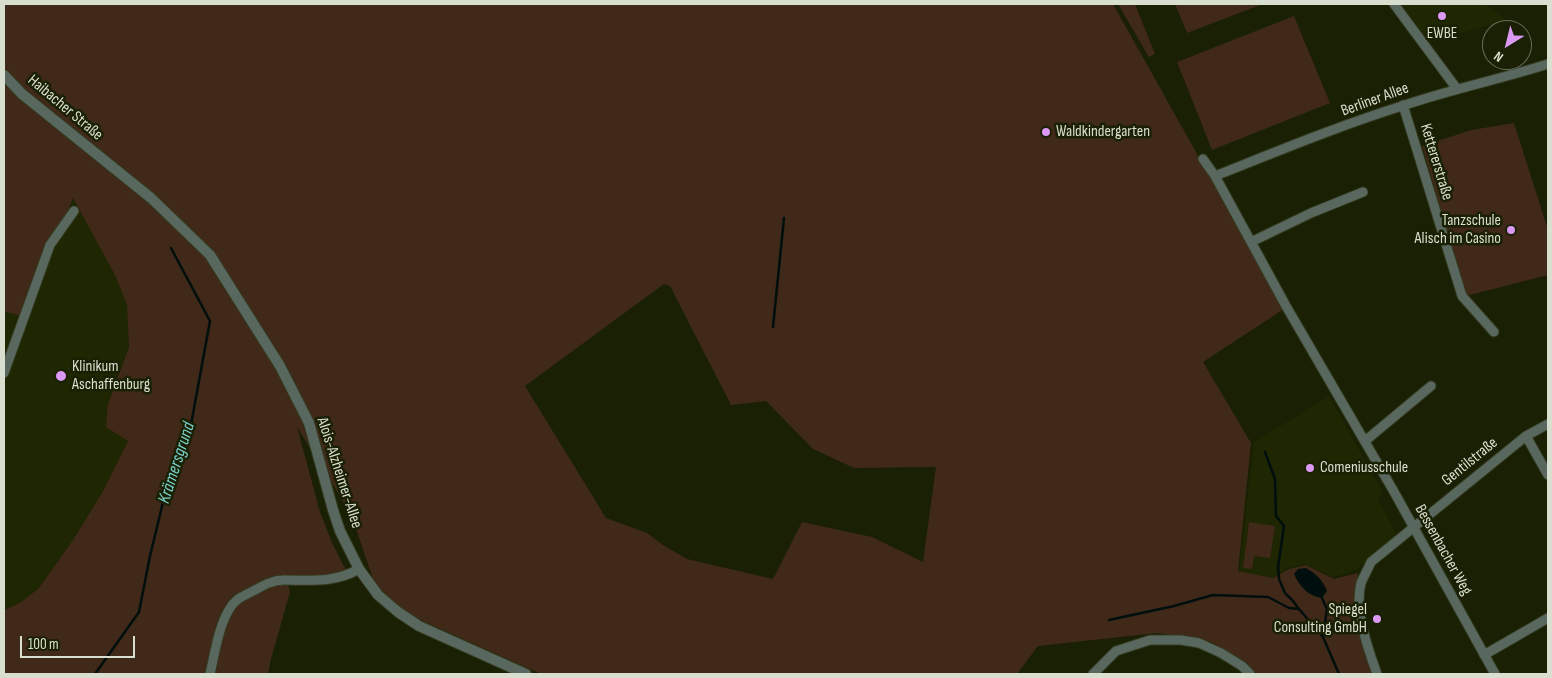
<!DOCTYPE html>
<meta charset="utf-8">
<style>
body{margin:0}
#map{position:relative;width:1552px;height:678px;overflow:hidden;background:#192004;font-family:"Sofia Sans Condensed",sans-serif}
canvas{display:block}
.frame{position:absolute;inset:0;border:5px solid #d9dfce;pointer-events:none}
.north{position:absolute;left:1482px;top:20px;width:50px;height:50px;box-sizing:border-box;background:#192004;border:1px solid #666c55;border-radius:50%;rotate:216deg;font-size:14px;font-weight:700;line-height:20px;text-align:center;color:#d9dfce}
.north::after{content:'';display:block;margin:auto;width:18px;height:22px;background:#dc99f4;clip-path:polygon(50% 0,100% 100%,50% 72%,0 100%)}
.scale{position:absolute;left:20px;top:636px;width:115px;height:22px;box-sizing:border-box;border:2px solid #d9dfce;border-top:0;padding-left:6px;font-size:15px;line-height:18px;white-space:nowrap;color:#d9dfce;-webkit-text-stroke:4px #192004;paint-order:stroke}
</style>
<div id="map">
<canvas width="1552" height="678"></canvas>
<div class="frame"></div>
<div class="north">N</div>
<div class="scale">100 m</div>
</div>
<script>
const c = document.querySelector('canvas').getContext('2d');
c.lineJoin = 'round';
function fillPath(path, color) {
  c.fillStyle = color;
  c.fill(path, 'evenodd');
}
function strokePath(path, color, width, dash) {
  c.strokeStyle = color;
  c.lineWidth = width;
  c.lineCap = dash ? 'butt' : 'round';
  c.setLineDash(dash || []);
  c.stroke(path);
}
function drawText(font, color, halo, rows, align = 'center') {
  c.font = font + ' "Sofia Sans Condensed",sans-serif';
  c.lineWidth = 5;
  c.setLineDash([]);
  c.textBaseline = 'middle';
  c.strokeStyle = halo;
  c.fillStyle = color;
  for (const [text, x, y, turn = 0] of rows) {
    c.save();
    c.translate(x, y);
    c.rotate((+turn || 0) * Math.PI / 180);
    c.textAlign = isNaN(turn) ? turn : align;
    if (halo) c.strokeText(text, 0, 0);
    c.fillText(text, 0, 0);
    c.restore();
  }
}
const built = new Path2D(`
 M1401,4H1485L1506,20L1428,43Z
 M73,198L116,277L127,305L129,347L108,404L128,441L103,491L75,537L39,588L20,603L4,610V312L23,316Z
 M1329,396L1383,493L1377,498L1397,534L1356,570L1333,577L1305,564L1288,567L1273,578L1239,571L1254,442Z`);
const green = new Path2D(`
 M4,4H1113L1284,309L1203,362L1251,443L1238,571L1273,578L1289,569L1306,565L1334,579L1358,573L1354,617L1362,646L1372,674H1257L1246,662L1211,642L1157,633L1038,646L1017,674H541L425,622L404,610L385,595L373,579L351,514L297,427L320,512L333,545L346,570L332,575L267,577L288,584L290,592L271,659L268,674H4V610L20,603L39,588L75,537L103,491L128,441L106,427L108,404L129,347L127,305L116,277L73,198L23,316L4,312ZM664,284L670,286L731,405L766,401L813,449L854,468L936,467L923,562L872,537L802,522L773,579L687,559L663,545L647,533L606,518L525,386Z
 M1118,4H1135L1155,54L1149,57Z
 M1175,4H1263L1187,33Z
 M1294,16L1330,103L1212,150L1177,62Z
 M1514,123L1548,230V275L1466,296L1422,146L1471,130Z
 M1249,522L1275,526L1270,558L1254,556L1252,569L1243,568Z`);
const water = new Path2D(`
 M1306,568C1316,574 1322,579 1327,591L1322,598C1308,596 1300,587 1294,574L1298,569Z`);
const stream = new Path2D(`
 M773,327L784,218
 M1265,452L1275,479L1276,516L1284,526L1278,567L1279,579L1285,593L1293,601L1299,609L1323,637L1339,674
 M1322,598L1327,609L1323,637
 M1109,620L1174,606L1213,595L1268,597L1289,608L1299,609
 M95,674L139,612L150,556L164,498L188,441L210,321L171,248`);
const minor = new Path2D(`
 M1394,4L1457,89
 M1403,105L1462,296L1494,332
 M1203,159L1215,176L1286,306L1393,490L1495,674
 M1215,176C1278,151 1341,125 1405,105C1452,89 1501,79 1548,64
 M1251,242L1311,213L1363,192
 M4,373L50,245L74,211
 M1526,436L1548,475
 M1365,441L1431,386
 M1484,655L1548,618
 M210,674C215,653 220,613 238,599C243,596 249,593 255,590C264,585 273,580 284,580C310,580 335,583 359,569
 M1093,674L1116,651L1150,640H1181L1199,643L1221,653L1242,666L1250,674
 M1377,674C1368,649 1354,610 1361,583C1364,576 1368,569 1371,562L1526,436L1548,424`);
const tertiary = new Path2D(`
 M4,75L22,94L151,198L210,255L280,366L309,423L333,510L340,531L359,569L378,595L398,612L419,626L526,674`);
const markers = [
 [1442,16,5,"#dc99f4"],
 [1046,132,5,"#dc99f4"],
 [1511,230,5,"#dc99f4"],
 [61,376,6,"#dc99f4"],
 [1310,468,5,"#dc99f4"],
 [1377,619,5,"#dc99f4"]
];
const poiNames = [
 ["EWBE",1442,34,"center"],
 ["Waldkindergarten",1056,132],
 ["Tanzschule",1501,221,"right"],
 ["Alisch im Casino",1501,239,"right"],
 ["Klinikum",72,367],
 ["Aschaffenburg",72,385],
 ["Comeniusschule",1320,468],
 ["Spiegel",1367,610,"right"],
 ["Consulting GmbH",1367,628,"right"]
];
const streetNames = [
 ["Berliner Allee",1375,100,-20],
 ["Haibacher Straße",65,108,40],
 ["Kettererstraße",1436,162,73],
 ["Gentilstraße",1470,462,-39],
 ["Alois-Alzheimer-Allee",339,473,72],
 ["Bessenbacher Weg",1443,550,61]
];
const waterNames = [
 ["Krämersgrund",177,463,-72]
];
fillPath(built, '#1e2602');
fillPath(green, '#402918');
fillPath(water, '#000e0d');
strokePath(stream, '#000e0d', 2.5);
strokePath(minor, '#343b20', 11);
strokePath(tertiary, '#343b20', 12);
strokePath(minor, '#59685e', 9);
strokePath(tertiary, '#59685e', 10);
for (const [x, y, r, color] of markers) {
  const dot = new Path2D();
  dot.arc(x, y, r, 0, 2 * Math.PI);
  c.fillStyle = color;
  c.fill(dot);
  strokePath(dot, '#192004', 2);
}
drawText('16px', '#d9dfce', '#192004', poiNames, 'left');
drawText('16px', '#d9dfce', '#192004', streetNames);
drawText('italic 18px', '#79d0c9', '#192004', waterNames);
</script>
